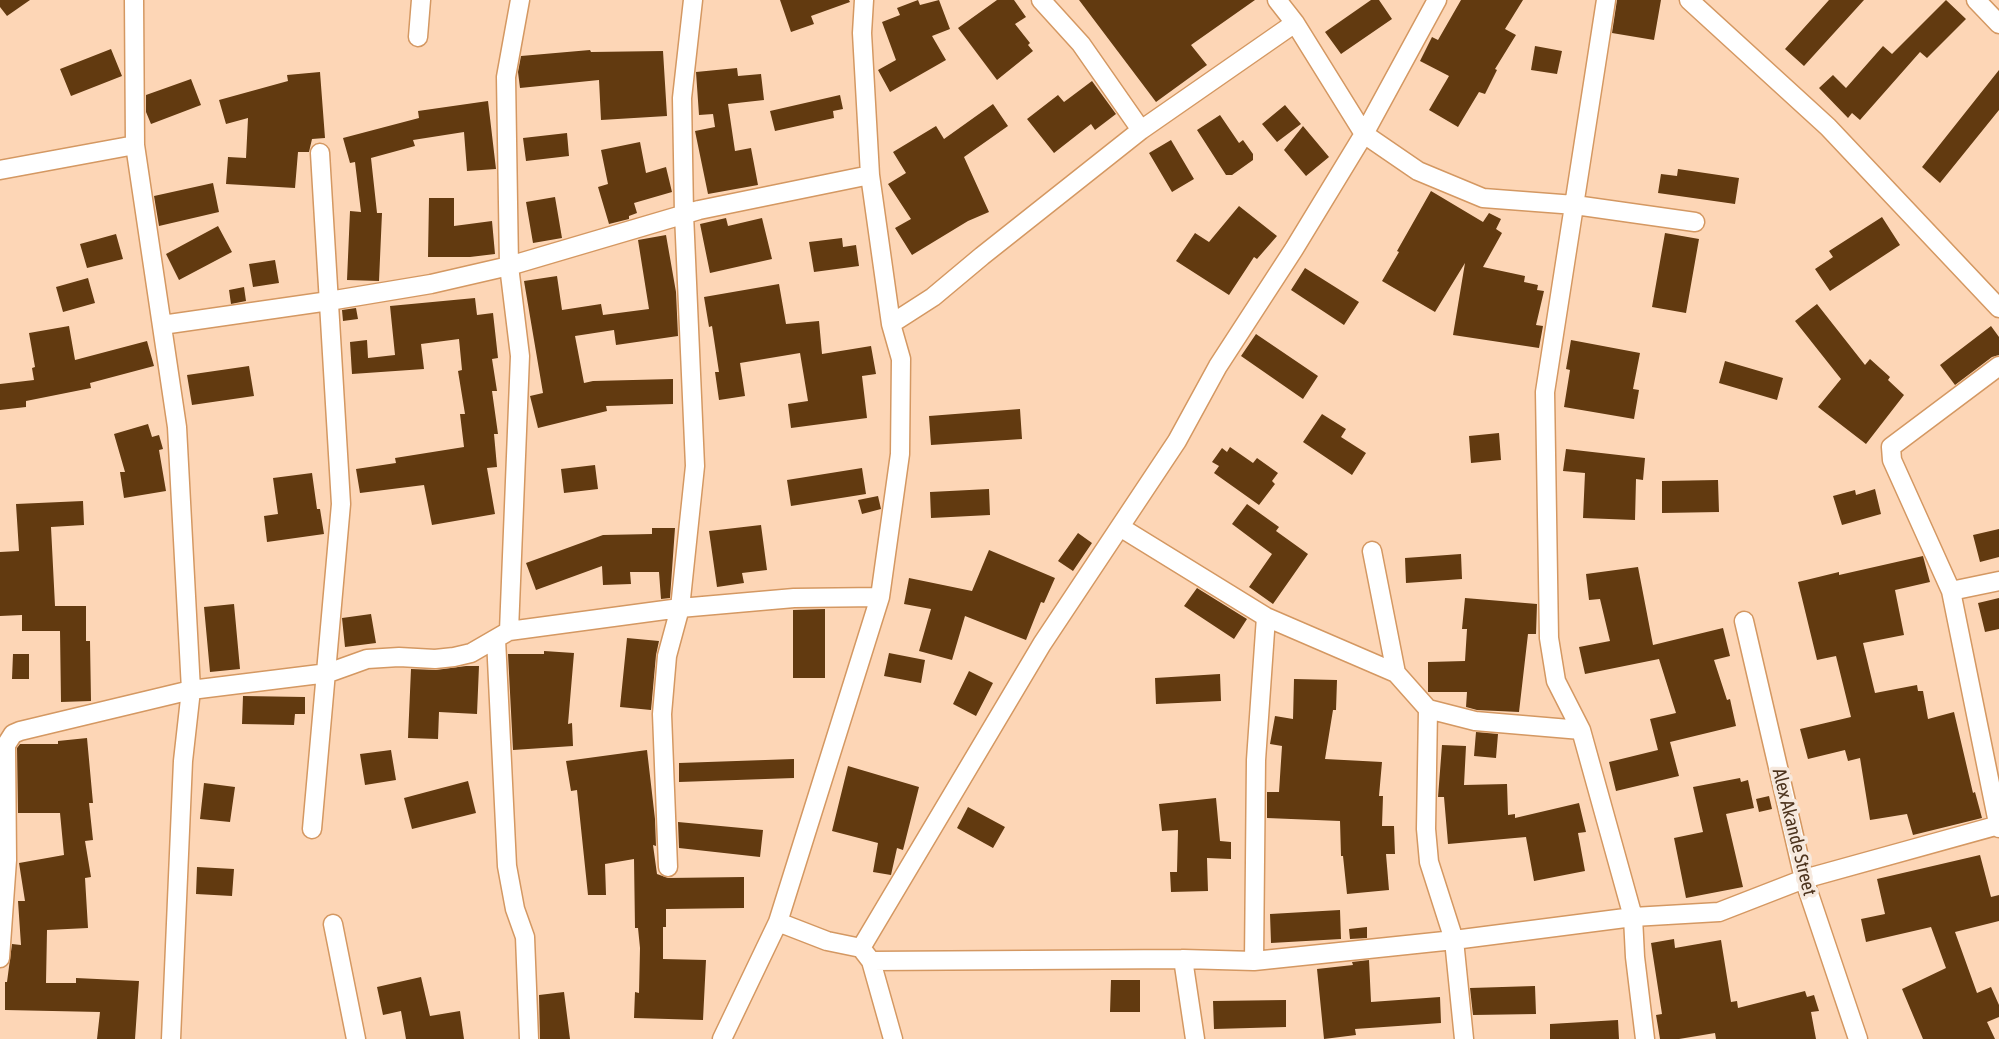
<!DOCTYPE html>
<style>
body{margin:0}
canvas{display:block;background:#fdd6b6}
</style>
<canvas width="1999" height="1039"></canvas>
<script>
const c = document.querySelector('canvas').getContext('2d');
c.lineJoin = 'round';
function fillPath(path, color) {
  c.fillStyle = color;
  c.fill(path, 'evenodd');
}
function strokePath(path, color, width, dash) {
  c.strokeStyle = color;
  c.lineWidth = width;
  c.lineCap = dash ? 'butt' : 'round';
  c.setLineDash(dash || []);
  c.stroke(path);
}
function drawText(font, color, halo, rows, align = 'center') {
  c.font = font + ' "Asap Condensed",sans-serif';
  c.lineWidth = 7;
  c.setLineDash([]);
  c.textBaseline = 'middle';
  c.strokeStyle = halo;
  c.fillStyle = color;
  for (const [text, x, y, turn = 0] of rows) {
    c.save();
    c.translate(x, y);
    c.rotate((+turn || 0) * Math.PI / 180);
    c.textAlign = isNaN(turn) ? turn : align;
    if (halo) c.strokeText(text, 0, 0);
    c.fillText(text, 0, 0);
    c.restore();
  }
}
const building = new Path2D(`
 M0,0H30L7,16L0,7Z
 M780,0H849L850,2L811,16L814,24L791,32Z
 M918,0L920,5L939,0L950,29L932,36L946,60L890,92L878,70L896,60L882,22L900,15L897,8Z
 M997,0H1014L1026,17L1015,24L1030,43L1028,45L1033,51L997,80L958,28Z
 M1079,0H1255L1191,45L1207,65L1156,102Z
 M1371,0H1379L1392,19L1341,54L1325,32Z
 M1461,0H1523L1505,29L1516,35L1495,69L1497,70L1485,94L1479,92L1458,127L1429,110L1449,76L1420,61L1432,37L1438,40Z
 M1617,0H1661L1654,40L1612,33Z
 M1829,0H1864L1804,66L1785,49Z
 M1946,0L1966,19L1927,58L1920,52L1860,120L1852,113L1848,118L1819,88L1833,75L1846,88L1883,46L1892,54Z
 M1535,46L1562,51L1557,74L1531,70Z
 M111,49L122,76L71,96L60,69Z
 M590,50L591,52L663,51L667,116L601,120L599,80L520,88L518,72L521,56Z
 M737,68L738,76L761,74L764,100L728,104L735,151L751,148L758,185L708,194L695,131L715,127L713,114L699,115L696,72Z
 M1999,70V110L1940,183L1922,167Z
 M320,72L325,138L312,139L309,152H298L295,188L226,184L228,157L246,158L248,118L226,124L219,100L288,81L287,75Z
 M191,79L201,105L151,124L146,112V95Z
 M1092,81L1116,114L1095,130L1091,124L1054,153L1027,119L1058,95L1064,102Z
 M840,95L843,109L833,111L834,118L775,131L770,111Z
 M488,101L496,169L467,171L464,132L413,140L415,146L371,158L377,213H382L379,281L347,280L350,211L361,212L355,162L350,163L343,138L419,118L418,111Z
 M993,104L1008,126L964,157L989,212L968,221L912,255L895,228L911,219L888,184L906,173L893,152L936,126L944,139Z
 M1285,105L1301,124L1277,142L1262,124Z
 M1220,115L1239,143L1243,140L1253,154V160L1232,175H1226L1197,130Z
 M1303,126L1329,157L1306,176L1284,150Z
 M567,133L569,156L526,161L523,138Z
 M1171,140L1194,179L1172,192L1149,153Z
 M640,142L646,173L666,167L672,192L634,203L637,213L629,216V219L609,224L598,187L608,184L601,150Z
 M1678,169L1739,178L1735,204L1658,193L1661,174L1677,176Z
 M213,183L219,212L159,226L154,196Z
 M1431,191L1483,222L1489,213L1501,219L1496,229L1502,233L1483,267L1525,276L1524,282L1538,285L1537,290L1544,291L1536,325L1543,326L1539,348L1453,335L1465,263L1435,312L1382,281L1399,252L1397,251Z
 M555,197L562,238L533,243L526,202Z
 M429,198H454V226L492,221L495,254L470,257H428Z
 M1239,206L1277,236L1257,259L1254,257L1229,295L1176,261L1195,233L1209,242Z
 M1882,217L1900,245L1830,291L1815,269L1833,257L1829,251Z
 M726,218L728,226L762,218L772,259L710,273L700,224Z
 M218,226L232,252L179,280L166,254Z
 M1665,233L1699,239L1686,313L1652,307Z
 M116,234L123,259L87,268L80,244Z
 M666,235L676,292L678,336L616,345L614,330L575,336L584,383L593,381L673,379V404L606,406L607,411L538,428L530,396L543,393L524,281L557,276L562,310L601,304L603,315L649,309L638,240Z
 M842,238L843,247L856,245L859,266L814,272L809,242Z
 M275,260L279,283L253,287L249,264Z
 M1305,268L1359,302L1344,325L1291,290Z
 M88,278L95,303L63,312L56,287Z
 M779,284L786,324L819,321L822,354L871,346L876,374L862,376L867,418L791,428L788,404L808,401L800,353L740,363L745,396L719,400L715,372H719L712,326L709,327L704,297Z
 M244,287L246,301L231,304L229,290Z
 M475,298L477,315L493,313L498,358L492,359L497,391H492L498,434H494L497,467L487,468L495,514L432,525L424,485L360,493L356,469L396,463L395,458L464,447L460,414H465L458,371L462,370L459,339L421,344L424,369L352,374L350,342L367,340L368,358L395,355L390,306Z
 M1817,304L1865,365L1870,359L1890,377L1888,380L1904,395L1866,444L1818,407L1841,379L1795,321Z
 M356,308L358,319L343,321L342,310Z
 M69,326L75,360L147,341L154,366L90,383L91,388L26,401V407L0,410V384L34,380L32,368L35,367L29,333Z
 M1991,326L1999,337V355L1992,357L1955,385L1940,365Z
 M1256,334L1318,376L1303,399L1241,356Z
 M1571,340L1640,353L1633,389L1639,390L1634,419L1564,407L1570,370L1566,369Z
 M1725,361L1783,378L1777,400L1719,383Z
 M249,366L254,396L192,405L187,375Z
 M1020,409L1022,439L931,445L929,416Z
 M1322,414L1346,429L1341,437L1366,453L1352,475L1303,442Z
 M148,424L152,437L159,435L163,449L159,450L166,491L124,498L120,472H125L114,434Z
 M1499,433L1501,460L1471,463L1469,436Z
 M1230,447L1253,463L1257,458L1278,473L1272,481L1275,484L1259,505L1214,473L1219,466L1212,462L1222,448L1227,452Z
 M1566,449L1645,458L1643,480L1636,479L1635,520L1583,518L1585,473L1563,471Z
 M595,465L598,489L564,493L561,469Z
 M862,468L866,494L791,506L787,480Z
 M312,473L317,509H320L324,534L267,542L264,516L278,514L273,478Z
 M1718,480L1719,512L1662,513V481Z
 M989,489L990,515L931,518L930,492Z
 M1875,489L1881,514L1842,525L1833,496L1855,490L1856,495Z
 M878,496L881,509L862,514L858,500Z
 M83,501L84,525L51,527L55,606H86V641H90L91,701L61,702L60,631H22V615L0,616V552L19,551L16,504Z
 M1247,504L1279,527L1276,531L1308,554L1273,604L1249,587L1272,554L1232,524Z
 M761,525L767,570L742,573L744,583L717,587L709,531Z
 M652,528H675L670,598L661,599L659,572H630L631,584L603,585L602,566L536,590L526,563L603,535L652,534Z
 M1999,529V557L1980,562L1973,535Z
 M1078,533L1092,543L1073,571L1058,561Z
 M989,550L1055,578L1044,603L1041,602L1026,640L965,616L952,660L919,651L931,609L904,604L909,578L972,591Z
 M1461,554L1462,579L1406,583L1405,558Z
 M1923,556L1930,582L1895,590L1904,635L1863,643L1875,693L1917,685L1918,691H1923L1928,719L1954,712L1973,793L1975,792L1982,818L1913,835L1907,814L1870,820L1860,758L1848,761L1845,750L1808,759L1800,729L1851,717L1836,656L1817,660L1798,582L1839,572V575Z
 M1638,567L1653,645L1723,628L1730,656L1714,660L1727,700L1730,699L1736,726L1670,742L1679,776L1616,791L1609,762L1658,750L1650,719L1676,713L1659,659L1585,674L1579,647L1610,641L1600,599L1589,600L1586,574Z
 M1197,588L1247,619L1234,639L1184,606Z
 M1465,598L1537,604L1536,634H1528L1519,712L1477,710L1466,707L1467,692H1428V662L1465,661L1467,629H1462Z
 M1999,598V629L1985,632L1978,603Z
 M234,604L240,669L210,672L204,607Z
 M825,609V678H793V610Z
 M371,614L376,643L345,647L342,618Z
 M627,638L659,641L656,655L651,710L620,707Z
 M544,651L574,653L568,724L572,723L573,746L513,750L508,654H544Z
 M889,653L925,660L921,683L884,676Z
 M13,654H29V679H12Z
 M466,666H479L477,714L439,712L438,739L408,738L411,669L436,670Z
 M969,671L993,683L976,716L953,704Z
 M1220,674L1221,701L1156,704L1155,678Z
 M1294,679L1337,680L1336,710H1333L1325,759L1382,762L1379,796H1383L1382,826H1394L1395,854H1386L1389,890L1347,894L1343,856H1341L1340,821L1267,818V792H1279L1282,746L1270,744L1275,716L1293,719Z
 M243,696L305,697V714H295L294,725L242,724Z
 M1476,732L1498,734L1496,758L1474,756Z
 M87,738L93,803H89L93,840L85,841L91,877L85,878L88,928L47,930L46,983H76V978L139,981L135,1039H97L100,1012L5,1010V982H7L12,944L21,945L18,901H25L19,863L64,855L60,813H18L17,748L20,744H58V741Z
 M1442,745L1466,746L1464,785L1507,784L1508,815L1515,814V818L1579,803L1586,832L1578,833L1585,871L1534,881L1526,837L1448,844L1444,797H1438Z
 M391,750L396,780L365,785L360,754Z
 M647,750L655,819L656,846L653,845L657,874L668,878L744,877V908L666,909V927H663V959L706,960L703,1020L634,1018L635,992L639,993L640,948L638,928H635L634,859L605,864L606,895H588L577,790L571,791L566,761Z
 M794,759V778L679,782V763Z
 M848,766L919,787L903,850L897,848L891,875L873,872L878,843L832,831Z
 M1740,778L1741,782L1748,780L1754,808L1726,814L1743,887L1686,898L1674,838L1703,832L1693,787Z
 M468,781L476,813L412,829L404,798Z
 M204,783L235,787L230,822L200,819Z
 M1769,796L1772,809L1759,812L1756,799Z
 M1216,798L1220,841L1231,842V859L1207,858L1208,891L1171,892L1170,872H1177L1178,830L1162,831L1159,804Z
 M968,807L1005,827L993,848L957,828Z
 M678,822L763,830L760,857L679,848Z
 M1980,855L1991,897L1999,895V921L1955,932L1977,993L1991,987L1999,1005V1017L1987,1022L1995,1039H1923L1902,989L1946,968L1931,927L1866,942L1861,919L1885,914L1877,879Z
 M197,867L234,869L232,896L196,894Z
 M1340,910L1341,939L1271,943L1270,914Z
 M1367,927V938L1350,939L1349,929Z
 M1674,939L1675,948L1721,940L1731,1002L1737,1001L1738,1008L1805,991L1807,997L1814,995L1819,1011L1811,1012L1816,1039H1716L1715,1033L1679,1039H1660L1656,1015L1662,1014L1651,943Z
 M1369,960L1371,1002L1440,997L1441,1023L1355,1029L1356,1035L1324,1039L1317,969L1353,965L1352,962Z
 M421,977L430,1016L460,1011L464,1039H406L401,1011L383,1015L377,987Z
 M1111,980H1140V1012H1110Z
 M1535,986L1536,1014L1473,1015L1470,988Z
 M564,992L570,1039H540L539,995Z
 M1286,1000V1027L1214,1029L1213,1001Z
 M1618,1020L1619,1039H1550V1024Z`);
const minor = new Path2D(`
 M134,0L135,145L177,427L191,690L183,761L171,1039
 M1041,0L1081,44L1141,130
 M1277,0L1295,23L1364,134L1418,171L1483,198L1575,205L1695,222
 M1606,0L1545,392L1549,638L1556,681L1581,730L1633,917L1635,957L1645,1039
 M1689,0L1828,127L1999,308
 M1976,0L1999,24
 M418,37L421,0
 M0,170L135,145
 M891,324L933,297L982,256L1141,130L1295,23
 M162,325L329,301L431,284L509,266L699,210L870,175
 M1999,366L1891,447L1892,460L1951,591L1999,828
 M1120,527L1266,617L1396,673L1428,709L1475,721L1581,730
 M1372,551L1396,673
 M1951,591L1999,581
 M1744,621L1804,879L1858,1039
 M509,631L520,356L509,266L506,77L520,0
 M496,639L507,866L515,909L525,937L529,1039
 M1428,709L1426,829L1429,862L1454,940L1464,1039
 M312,829L341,504L320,153
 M668,867L662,714L667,656L680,608L695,466L684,214L682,98L693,0
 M778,922L827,941L861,948L1042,644L1177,441L1218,366L1294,249L1364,134L1437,0
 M333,924L356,1039
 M861,948L871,961L1183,959L1254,961L1454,940L1633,917L1719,912L1804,879L1999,825
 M0,958L7,860L6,745L13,734L20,731L191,690L328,673L367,659L399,657L435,659L454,657L471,653L509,631L680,608L794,598L880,597
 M1183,959L1195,1039
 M871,961L893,1039
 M1254,961L1256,760L1266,617
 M722,1039L778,922L880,597L900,454L901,359L891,324L870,175L862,33L864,0`);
const streetNames = [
 ["Alex Akande Street",1794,832,76]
];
fillPath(building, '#623a10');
strokePath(minor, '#d49862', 21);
strokePath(minor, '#fff', 18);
drawText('19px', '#4c331d', '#f6e9de', streetNames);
</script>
